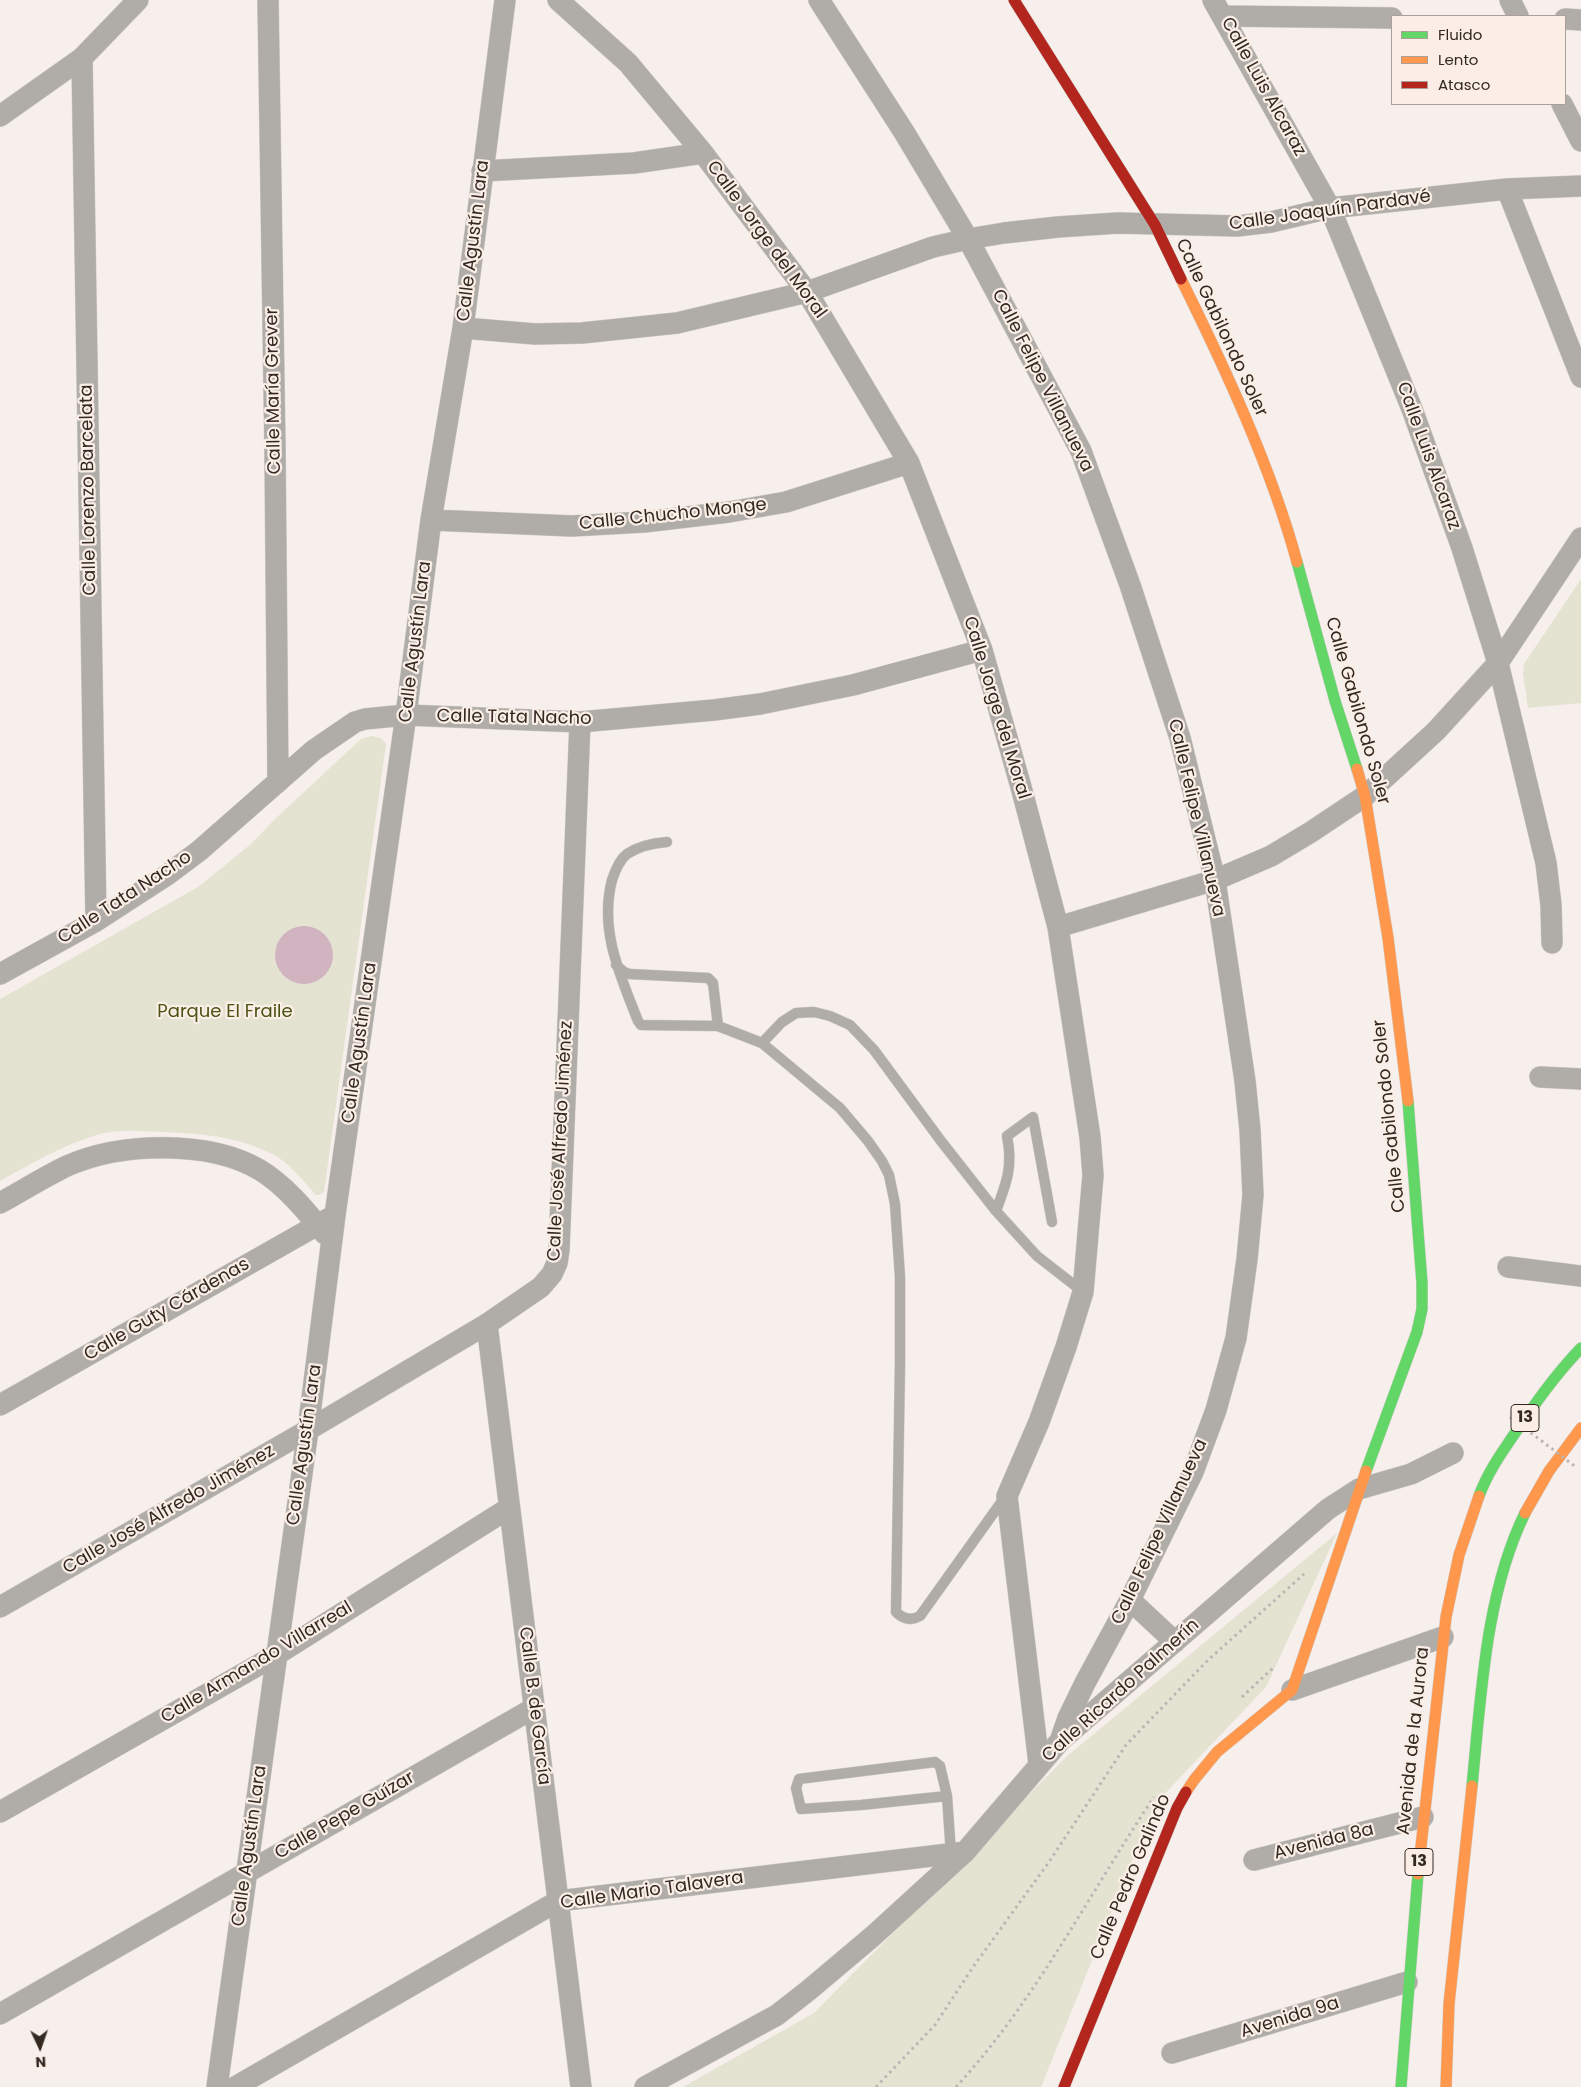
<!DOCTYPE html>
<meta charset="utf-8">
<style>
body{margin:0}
#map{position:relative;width:1581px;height:2087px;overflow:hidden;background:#f6efeb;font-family:Poppins,sans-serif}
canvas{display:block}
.legend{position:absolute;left:1391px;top:15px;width:175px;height:90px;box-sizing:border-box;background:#faeee7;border:1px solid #ab9f98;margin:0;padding:6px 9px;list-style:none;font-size:15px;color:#342822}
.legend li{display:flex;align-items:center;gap:10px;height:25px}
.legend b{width:25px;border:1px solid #ab9f98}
.north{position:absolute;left:15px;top:2022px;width:50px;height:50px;-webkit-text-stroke:4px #faeee7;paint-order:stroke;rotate:177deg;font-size:14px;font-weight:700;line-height:20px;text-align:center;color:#342822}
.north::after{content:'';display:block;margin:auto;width:18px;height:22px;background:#342822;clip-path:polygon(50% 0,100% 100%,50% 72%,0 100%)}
</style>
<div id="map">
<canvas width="1581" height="2087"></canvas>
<ul class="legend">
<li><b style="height:6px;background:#63d668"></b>Fluido</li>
<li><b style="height:6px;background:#ff974d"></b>Lento</li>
<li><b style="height:6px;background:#b3261e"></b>Atasco</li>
</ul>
<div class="north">N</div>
</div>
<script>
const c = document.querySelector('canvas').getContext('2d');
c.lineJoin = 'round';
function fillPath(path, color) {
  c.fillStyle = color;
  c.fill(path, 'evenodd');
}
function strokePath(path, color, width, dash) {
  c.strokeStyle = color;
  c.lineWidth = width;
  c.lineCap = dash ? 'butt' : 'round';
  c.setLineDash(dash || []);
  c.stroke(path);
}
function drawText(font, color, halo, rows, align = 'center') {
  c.font = font + ' Poppins,sans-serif';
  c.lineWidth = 4.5;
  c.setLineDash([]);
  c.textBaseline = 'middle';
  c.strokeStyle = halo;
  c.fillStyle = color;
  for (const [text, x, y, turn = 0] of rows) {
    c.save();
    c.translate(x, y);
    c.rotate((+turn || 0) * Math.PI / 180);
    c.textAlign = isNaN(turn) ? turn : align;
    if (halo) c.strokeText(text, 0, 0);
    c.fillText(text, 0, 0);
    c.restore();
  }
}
const green = new Path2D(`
 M1581,579V703L1528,708L1523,674L1524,664Z
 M372,736L381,738L386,744L324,1192L319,1195H316C303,1181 289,1162 272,1154C234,1135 201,1134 161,1132C141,1131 119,1129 100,1134C65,1144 32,1163 0,1181V999L198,887L251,844L275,819L361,739Z
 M1337,1533L1266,1687L1155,1804L1041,2087H683L814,2013L1067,1756Z`);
const water = new Path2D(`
 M275 955a29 29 0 1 1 58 0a29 29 0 1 1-58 0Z`);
const path = new Path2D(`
 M1242,1697L1274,1667
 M876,2087L935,2025L973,1967L1049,1862L1126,1745L1207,1661L1304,1574
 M956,2087C1036,2000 1089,1894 1154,1797`);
const lane = new Path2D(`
 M667,842C654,843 639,846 627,854C619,860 615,871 612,880C599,930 620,975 638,1021L641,1025L718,1026
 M616,965L624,972L630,974L708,978L713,983L718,1026L762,1043L840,1108L868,1141L882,1161L889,1175L895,1204L900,1277V1363L896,1612C903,1619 911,1621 920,1616L1005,1497
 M762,1043L782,1022L796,1013L814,1012L830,1016L850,1025L874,1050L941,1141L996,1211L1037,1256L1082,1291
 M996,1211C1007,1182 1013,1166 1007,1136L1033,1117L1052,1222
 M947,1796L940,1766L935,1762L799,1779L796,1788L801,1809L861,1805L947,1796L951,1854`);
const street = new Path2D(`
 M268,0L275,449L278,782
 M558,0L628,63L703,153L807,292L909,463L982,650L1021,787L1058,927L1090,1137L1093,1175L1083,1292L1066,1347L1039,1422L1007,1496L1039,1764
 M819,0L904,132L968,239L1081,451L1130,585L1180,738L1215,880L1245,1081L1250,1130L1253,1195L1247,1259L1236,1338L1216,1410L1193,1472L1130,1600L1085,1683L1068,1718L1060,1741
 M1213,0L1330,208L1412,409L1462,548L1498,663L1546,863L1551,905L1552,943
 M1510,0L1518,16
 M1224,16L1392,18
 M1565,19L1581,20
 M82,58L96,921
 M1562,104L1581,141
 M0,116L82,58L138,0
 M482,171L634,163L703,153
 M1507,189L1581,377
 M463,328L535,334L582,333L677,323L807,292L933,247L968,239L1004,233L1058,227L1118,223L1237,226L1271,222L1330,208L1507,189L1581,186
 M431,520L572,526L644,522L729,512L786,502L909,463
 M1058,927L1215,880L1271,856L1311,832L1365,796L1436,731L1498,663L1581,538
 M0,974L96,921L167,875L199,851L314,750L355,722L365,719L406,715L580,722L714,710L760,704L853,685L982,650
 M1540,1077L1581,1079
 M0,1203C22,1191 44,1177 67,1166C121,1142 209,1140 260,1170C286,1186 306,1211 325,1234
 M1508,1267L1581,1276
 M487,1324L581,2087
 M0,1405L335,1215
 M1130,1600L1175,1642
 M0,1607L308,1430L487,1324L541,1287L552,1274L557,1263L559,1250L580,722
 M1292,1690L1443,1637
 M0,1812L276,1655L509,1508
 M1254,1860L1423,1817
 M0,2014L534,1708
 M1172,2053L1407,1982
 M217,2087L308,1430L335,1215L406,715L431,520L463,328L505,0
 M235,2087L558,1901L965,1852
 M645,2087L777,2015L809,1990L873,1936L965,1852L1060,1741L1328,1509L1359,1489L1411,1474L1453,1453`);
const fast = new Path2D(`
 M1297,562L1335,701L1357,769
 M1366,1471L1417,1332L1422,1309V1283L1408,1101
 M1479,1496C1487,1474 1500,1455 1513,1436C1534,1405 1555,1375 1581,1348
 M1472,1786C1481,1697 1485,1595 1525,1513
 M1401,2087L1418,1874`);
const slow = new Path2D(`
 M1181,279C1225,368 1271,467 1297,562
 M1357,769L1365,796L1388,938L1408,1101
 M1525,1513L1549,1471L1581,1428
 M1186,1792L1194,1780L1217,1752L1292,1690L1366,1471
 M1418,1874L1446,1617L1459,1555L1479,1496
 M1446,2087L1449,2004L1472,1786`);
const jam = new Path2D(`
 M1014,0L1155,225L1181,279
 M1064,2087L1177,1808L1186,1792`);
const pathBridge = new Path2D(`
 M1510,1417L1576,1467`);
const shields = [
 [1525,1418,28],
 [1419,1862,28]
];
const shieldNames = [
 ["13",1525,1418],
 ["13",1419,1862]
];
const streetNames = [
 ["Calle Luis Alcaraz",1263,87,61],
 ["Calle Joaquín Pardavé",1330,211,-8],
 ["Calle Jorge del Moral",766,240,54],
 ["Calle Agustín Lara",474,241,-83],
 ["Calle Gabilondo Soler",1221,328,65],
 ["Calle Felipe Villanueva",1042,381,63],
 ["Calle María Grever",274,391,-91],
 ["Calle Luis Alcaraz",1428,456,70],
 ["Calle Lorenzo Barcelata",89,490,-91],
 ["Calle Chucho Monge",673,515,-6],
 ["Calle Agustín Lara",416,642,-83],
 ["Calle Jorge del Moral",996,708,73],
 ["Calle Gabilondo Soler",1357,711,74],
 ["Calle Tata Nacho",514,718,1],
 ["Calle Felipe Villanueva",1196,818,77],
 ["Calle Tata Nacho",125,898,-33],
 ["Calle Agustín Lara",360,1043,-82],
 ["Calle Gabilondo Soler",1390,1116,-96],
 ["Calle José Alfredo Jiménez",561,1141,-87],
 ["Calle Guty Cárdenas",167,1310,-30],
 ["Calle Agustín Lara",305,1445,-82],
 ["Calle José Alfredo Jiménez",169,1510,-30],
 ["Calle Felipe Villanueva",1160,1532,-65],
 ["Calle Armando Villarreal",257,1663,-31],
 ["Calle Ricardo Palmerín",1121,1691,-42],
 ["Calle B. de García",534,1706,83],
 ["Avenida de la Aurora",1414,1741,-84],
 ["Calle Pepe Guízar",345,1816,-30],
 ["Avenida 8a",1324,1842,-14],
 ["Calle Agustín Lara",250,1846,-82],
 ["Calle Pedro Galindo",1131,1877,-67],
 ["Calle Mario Talavera",652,1891,-8],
 ["Avenida 9a",1290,2018,-17]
];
const parkNames = [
 ["Parque El Fraile",225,1012]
];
fillPath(green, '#e4e3d2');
fillPath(water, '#d2b4c1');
strokePath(lane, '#d2ccc8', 11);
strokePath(street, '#d2ccc8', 22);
strokePath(fast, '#d2ccc8', 12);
strokePath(slow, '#d2ccc8', 12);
strokePath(jam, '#d2ccc8', 12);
strokePath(path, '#bab5b2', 3, [2.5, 4]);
strokePath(lane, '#b0ada9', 10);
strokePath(street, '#b0ada9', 21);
strokePath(fast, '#63d668', 11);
strokePath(slow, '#ff974d', 11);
strokePath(jam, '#b3261e', 11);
strokePath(pathBridge, '#bab5b2', 3, [2.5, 4]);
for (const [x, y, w] of shields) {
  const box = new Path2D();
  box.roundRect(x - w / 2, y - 13.5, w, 27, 4);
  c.fillStyle = '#faeee7';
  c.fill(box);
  strokePath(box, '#342822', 1);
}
drawText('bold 16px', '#342822', null, shieldNames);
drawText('18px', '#342822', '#faeee7', streetNames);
drawText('18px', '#4b5211', '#faeee7', parkNames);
</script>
